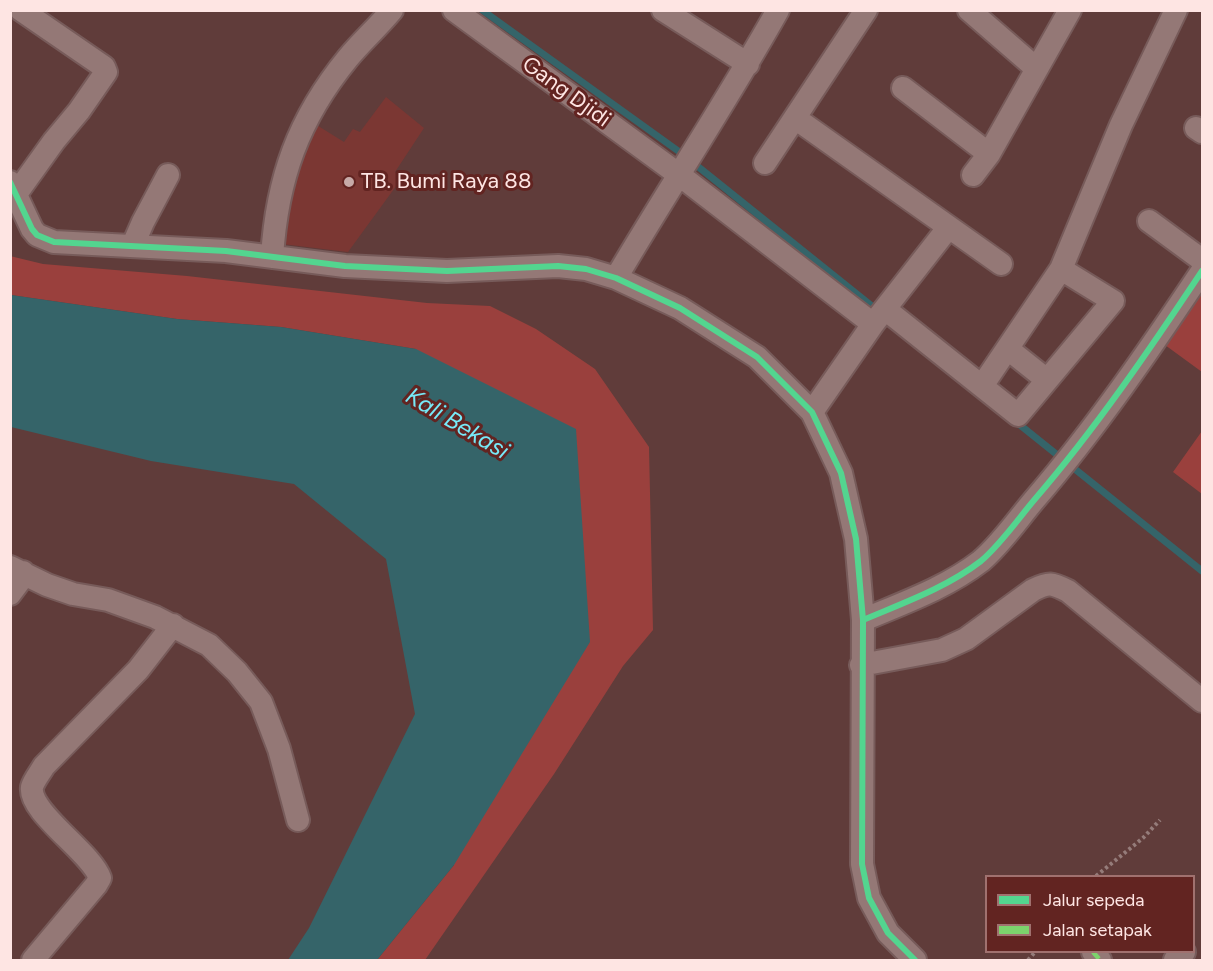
<!DOCTYPE html>
<style>
body{margin:0}
#map{position:relative;width:1213px;height:971px;overflow:hidden;background:#603c3a;font-family:Figtree,sans-serif}
canvas{display:block}
.frame{position:absolute;inset:0;border:12px solid #fee5e3;pointer-events:none}
.legend{position:absolute;left:985px;top:875px;width:210px;height:78px;box-sizing:border-box;background:#622421;border:2px solid #a0716f;margin:0;padding:8px 10px;list-style:none;font-size:18px;color:#fee5e3}
.legend li{display:flex;align-items:center;gap:12px;height:30px}
.legend b{width:30px;border:2px solid #a0716f}
</style>
<div id="map">
<canvas width="1213" height="971"></canvas>
<div class="frame"></div>
<ul class="legend">
<li><b style="height:8px;background:#53d58f"></b>Jalur sepeda</li>
<li><b style="height:8px;background:#7cd36c"></b>Jalan setapak</li>
</ul>
</div>
<script>
const c = document.querySelector('canvas').getContext('2d');
c.lineJoin = 'round';
function fillPath(path, color) {
  c.fillStyle = color;
  c.fill(path, 'evenodd');
}
function strokePath(path, color, width, dash) {
  c.strokeStyle = color;
  c.lineWidth = width;
  c.lineCap = dash ? 'butt' : 'round';
  c.setLineDash(dash || []);
  c.stroke(path);
}
function drawText(font, color, halo, rows, align = 'center') {
  c.font = font + ' Figtree,sans-serif';
  c.lineWidth = 6;
  c.setLineDash([]);
  c.textBaseline = 'middle';
  c.strokeStyle = halo;
  c.fillStyle = color;
  for (const [text, x, y, turn = 0] of rows) {
    c.save();
    c.translate(x, y);
    c.rotate((+turn || 0) * Math.PI / 180);
    c.textAlign = isNaN(turn) ? turn : align;
    if (halo) c.strokeText(text, 0, 0);
    c.fillText(text, 0, 0);
    c.restore();
  }
}
const built = new Path2D(`
 M386,97L424,128L395,172L402,178L348,252L282,244L283,212L315,124L344,142L353,129L360,132Z`);
const green = new Path2D(`
 M10,256L43,264L187,276L427,303L490,306L536,329L595,369L649,447L653,630L623,666L554,774L425,960H377L454,865L416,349L281,327L177,319L11,295Z
 M1202,293V372L1165,345Z
 M1202,431V494L1173,472Z`);
const water = new Path2D(`
 M11,295L177,319L281,327L416,349L576,429L590,642L454,865L377,960H288L309,928L415,714L386,559L294,484L151,461L11,427Z`);
const stream = new Path2D(`
 M482,10L681,153L878,311
 M1015,421L1202,571`);
const path = new Path2D(`
 M1096,876L1143,838L1160,820
 M1028,960L1035,952`);
const minor = new Path2D(`
 M454,10L678,174L873,324
 M663,10L748,64
 M969,10L1037,69
 M903,88L989,154
 M795,118L1001,264
 M1196,128L1202,132
 M765,163L866,10
 M973,175L989,154L1070,10
 M10,182L32,229L37,235L54,242L226,251L345,266L447,271L558,266L586,269L616,278L680,308L757,357L812,412L841,473L856,539L863,620L862,864L869,898L888,933L915,960
 M16,194L54,141L79,111L106,72L104,67L21,10
 M1149,221L1202,260
 M133,245L143,222L168,175
 M272,257C277,179 298,119 348,58C362,41 378,27 392,10
 M616,278C669,188 727,101 778,10
 M885,309L1018,415L1113,301L1061,269
 M1008,349L1047,380
 M982,386L1061,269L1121,125L1176,10
 M812,412L873,324L948,228
 M10,567L47,585L73,594L108,600L155,617L209,645L237,672L261,702L279,749L298,820
 M10,594L22,578L23,572
 M863,620C903,603 946,588 981,561C1001,544 1018,519 1035,499C1096,428 1150,349 1202,271
 M861,665L942,650L966,639L1033,590C1049,582 1052,583 1068,591L1202,701
 M1093,952L1100,960
 M33,960L96,885L100,878C91,852 28,812 32,787C34,780 40,773 44,766L138,670L173,625
 M1175,960L1184,952`);
const quiet = new Path2D(`
 M1093,952L1100,960`);
const cycleway = new Path2D(`
 M10,182L32,229L37,235L54,242L226,251L345,266L447,271L558,266L586,269L616,278L680,308L757,357L812,412L841,473L856,539L863,620L862,864L869,898L888,933L915,960
 M863,620C903,603 946,588 981,561C1001,544 1018,519 1035,499C1096,428 1150,349 1202,271`);
const markers = [
 [349,182,6,"#c7aaa8"]
];
const streetNames = [
 ["Gang Djidi",566,92,36]
];
const poiNames = [
 ["TB. Bumi Raya 88",361,182]
];
const waterNames = [
 ["Kali Bekasi",457,424,31]
];
fillPath(built, '#7b3733');
fillPath(green, '#9a403d');
fillPath(water, '#356469');
strokePath(stream, '#356469', 7);
strokePath(minor, '#775b5a', 26);
strokePath(path, '#957c7a', 4, [3, 3]);
strokePath(minor, '#947876', 22);
strokePath(quiet, '#7cd36c', 4.5, [9, 4.5]);
strokePath(cycleway, '#53d58f', 6);
for (const [x, y, r, color] of markers) {
  const dot = new Path2D();
  dot.arc(x, y, r, 0, 2 * Math.PI);
  c.fillStyle = color;
  c.fill(dot);
  strokePath(dot, '#622421', 2);
}
drawText('22px', '#fee5e3', '#622421', streetNames);
drawText('22px', '#fee5e3', '#622421', poiNames, 'left');
drawText('italic 24px', '#77e9f7', '#622421', waterNames);
</script>
